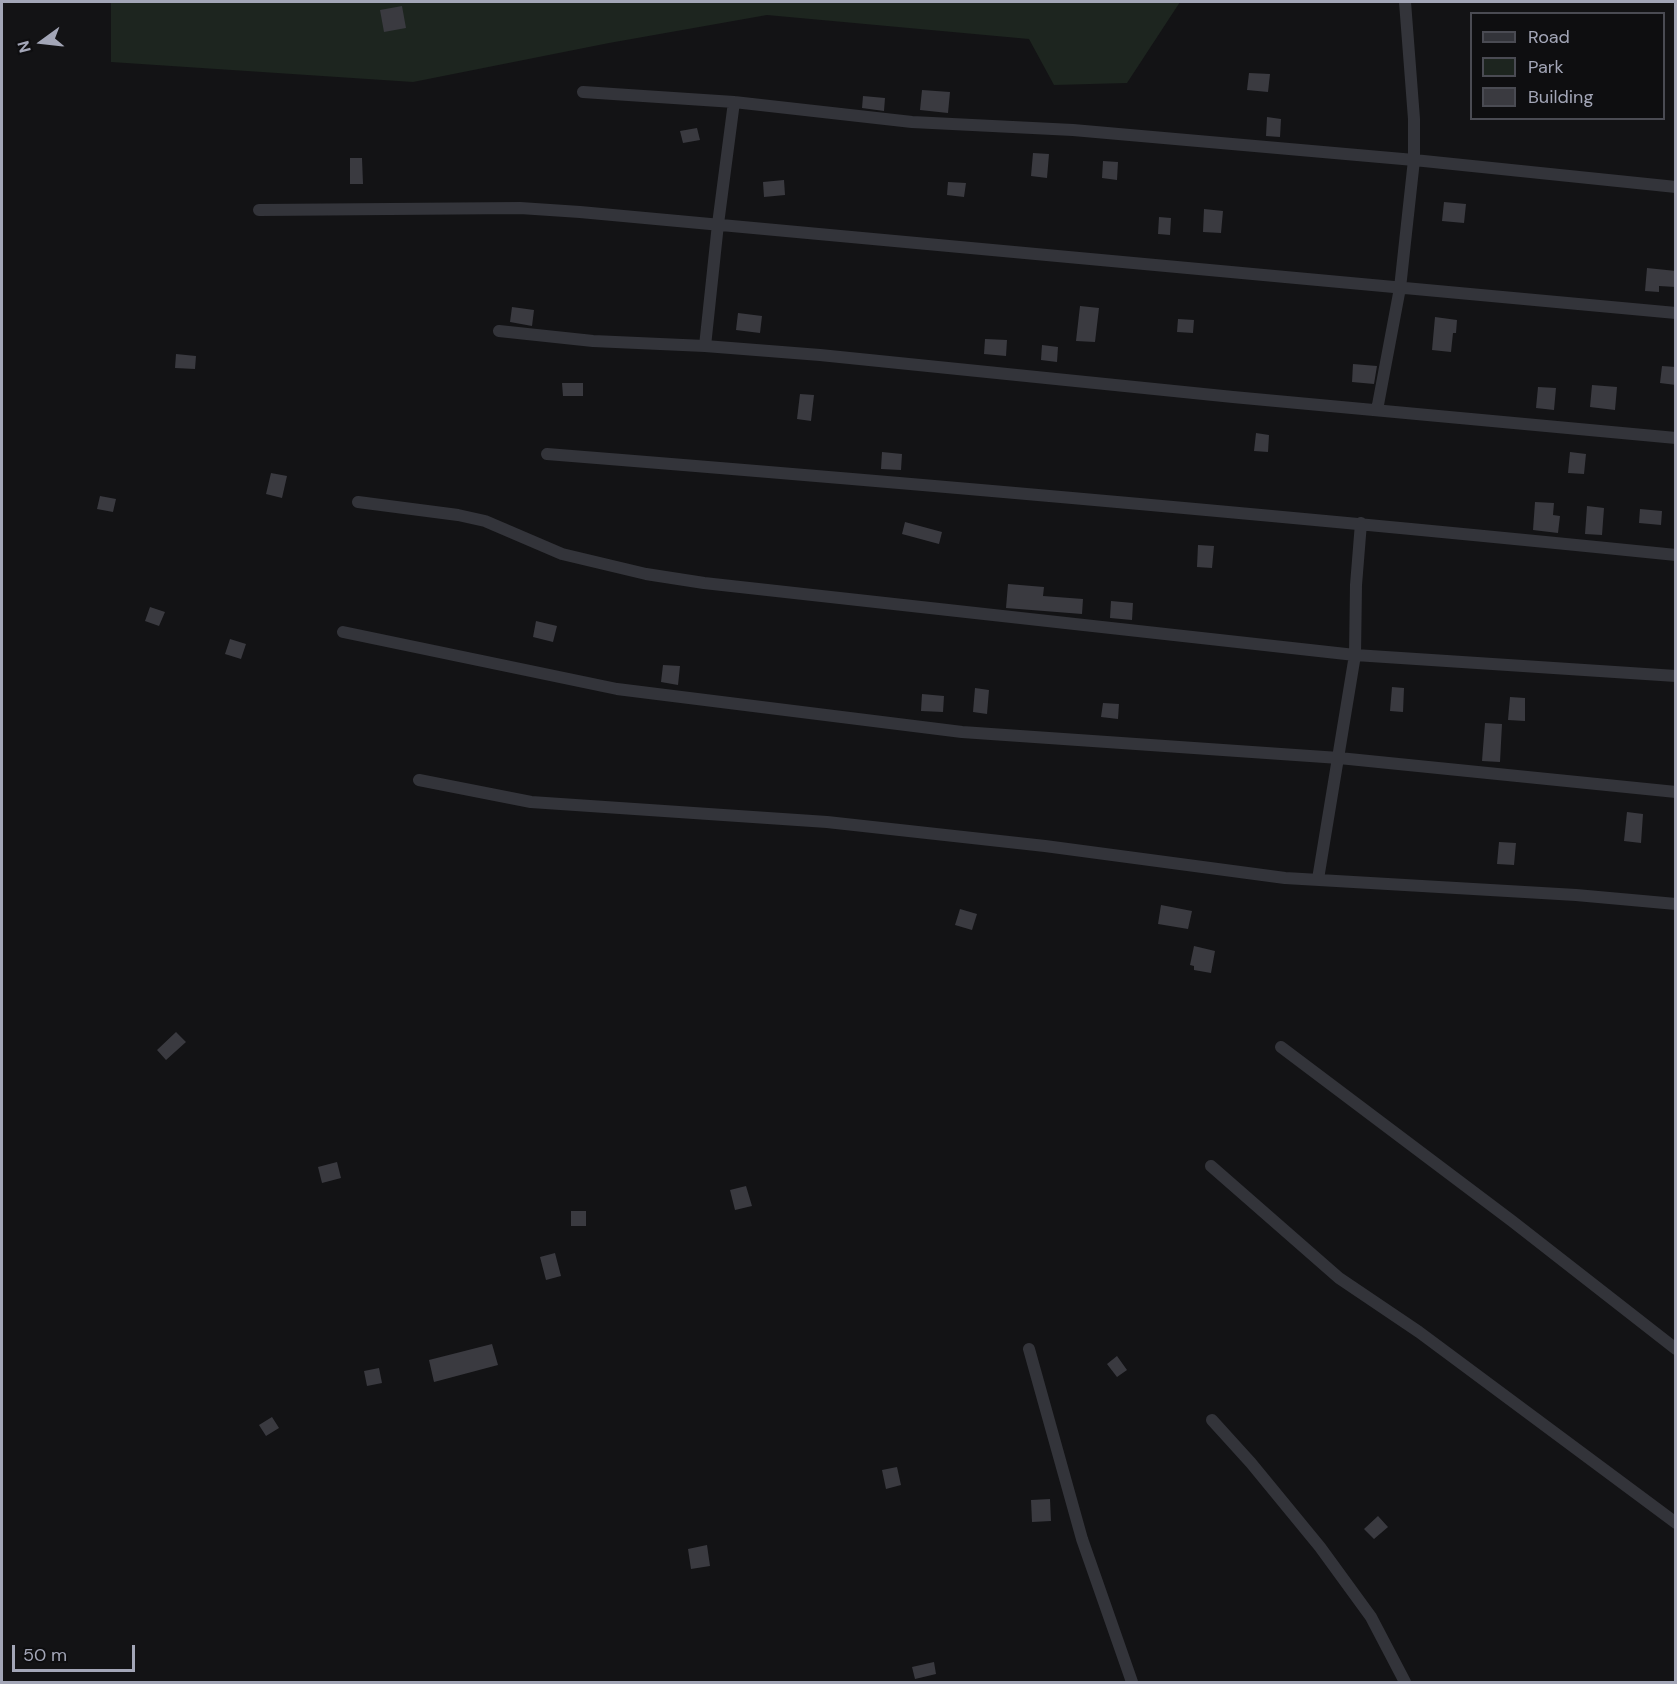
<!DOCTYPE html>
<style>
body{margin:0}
#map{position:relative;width:1677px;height:1684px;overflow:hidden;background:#131315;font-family:"DM Sans",sans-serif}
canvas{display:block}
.frame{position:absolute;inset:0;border:3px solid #a3a6b7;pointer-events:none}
.legend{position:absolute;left:1470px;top:12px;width:195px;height:108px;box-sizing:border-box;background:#0e0e10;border:2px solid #4a4b53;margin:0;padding:8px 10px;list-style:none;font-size:18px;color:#a3a6b7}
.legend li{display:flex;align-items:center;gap:12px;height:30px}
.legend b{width:30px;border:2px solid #4a4b53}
.north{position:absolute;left:12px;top:12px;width:60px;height:60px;-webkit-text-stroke:4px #0e0e10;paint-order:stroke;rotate:255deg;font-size:16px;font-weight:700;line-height:24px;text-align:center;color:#a3a6b7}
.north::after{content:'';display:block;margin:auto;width:21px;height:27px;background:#a3a6b7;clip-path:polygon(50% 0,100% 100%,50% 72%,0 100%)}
.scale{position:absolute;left:12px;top:1645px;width:123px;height:27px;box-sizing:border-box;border:3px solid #a3a6b7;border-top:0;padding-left:8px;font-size:18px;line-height:21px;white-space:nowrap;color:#a3a6b7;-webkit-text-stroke:4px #0e0e10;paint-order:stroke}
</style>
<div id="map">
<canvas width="1677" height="1684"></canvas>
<div class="frame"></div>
<ul class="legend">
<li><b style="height:8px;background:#33343a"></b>Road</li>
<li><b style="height:16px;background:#1d251f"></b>Park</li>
<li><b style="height:16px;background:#3a3a40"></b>Building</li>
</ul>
<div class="north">N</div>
<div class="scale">50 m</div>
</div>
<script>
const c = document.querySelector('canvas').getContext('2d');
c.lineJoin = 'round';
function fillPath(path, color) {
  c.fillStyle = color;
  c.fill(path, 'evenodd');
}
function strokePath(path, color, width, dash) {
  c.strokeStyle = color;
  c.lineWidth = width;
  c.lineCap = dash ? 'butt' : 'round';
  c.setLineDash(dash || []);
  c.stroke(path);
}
const green = new Path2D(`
 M111,2H1180L1127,83L1054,85L1029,39L767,15L609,43L413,82L111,62Z`);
const building = new Path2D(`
 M402,6L406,28L384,32L380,10Z
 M1249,73L1270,74L1268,92L1247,90Z
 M922,90L950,92L948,113L920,110Z
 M863,96L885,98L884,111L862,108Z
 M1267,117L1281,119L1280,137L1266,136Z
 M697,128L700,140L683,143L680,131Z
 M1033,153L1049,154L1047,178L1031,176Z
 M350,158H362L363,184H350Z
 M1103,161L1118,162L1117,180L1102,178Z
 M784,180L785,195L764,197L763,182Z
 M948,182L966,183L964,197L947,195Z
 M1444,202L1466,204L1464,223L1442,221Z
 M1204,209L1223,211L1221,233L1203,232Z
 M1159,217L1171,218L1170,235L1158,234Z
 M1647,268L1676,271V287L1659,286V292L1645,291Z
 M1080,306L1099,308L1095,342L1076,341Z
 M512,307L534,310L532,326L510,322Z
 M738,313L762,316L760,333L736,330Z
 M1435,317L1457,320L1456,333H1453L1451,352L1432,350Z
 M1178,319L1194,320L1193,333L1177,332Z
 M985,339L1007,340L1006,356L984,354Z
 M1042,345L1058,347L1057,362L1041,360Z
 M176,354L196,356L195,369L175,368Z
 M1353,364L1377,366L1374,384L1352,382Z
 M1662,366L1676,367V385L1660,383Z
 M562,383H583V396H563Z
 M1592,385L1617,387L1615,410L1590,407Z
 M1538,387L1556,388L1554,410L1536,408Z
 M800,394L814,395L811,421L797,419Z
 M1256,433L1269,435L1268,452L1254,451Z
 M882,452L902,454L901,470L881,469Z
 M1570,452L1586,454L1584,474L1568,473Z
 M271,473L287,476L282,498L266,494Z
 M100,496L116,499L113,512L97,509Z
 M1535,502L1554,503L1553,515L1560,516L1558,533L1533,530Z
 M1587,506L1604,508L1602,535L1585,534Z
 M1640,509L1662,511L1661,525L1639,523Z
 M905,522L942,532L939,544L902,534Z
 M1198,545L1214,546L1212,568L1197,567Z
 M1008,584L1044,587L1043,596L1083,599L1082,614L1006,608Z
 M1111,601L1133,603L1132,620L1110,618Z
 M150,607L165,612L159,626L145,621Z
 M536,621L557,626L553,642L533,637Z
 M230,639L246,644L241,659L225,654Z
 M663,665L680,666L678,685L661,682Z
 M1392,687L1404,688L1403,712L1390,711Z
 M975,688L989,690L987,714L973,712Z
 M922,694L944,696L943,712L921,711Z
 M1510,697L1525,698V721L1508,720Z
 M1103,703L1119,704L1118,719L1101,717Z
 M1485,723L1502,724L1500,762L1482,761Z
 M1627,812L1643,814L1641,843L1624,841Z
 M1499,842L1516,843L1514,865L1497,864Z
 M1161,905L1192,911L1188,929L1158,924Z
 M960,909L977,914L972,930L955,925Z
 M1194,946L1215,951L1211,973L1194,970V966L1190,965Z
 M176,1032L186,1042L166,1060L157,1050Z
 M337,1162L341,1178L322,1183L318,1167Z
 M746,1186L752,1206L735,1210L730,1190Z
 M571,1211H586V1226H571Z
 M555,1253L561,1276L546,1280L540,1257Z
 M492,1344L498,1365L434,1382L429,1360Z
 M1117,1356L1127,1370L1117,1377L1107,1364Z
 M379,1368L382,1383L367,1386L364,1371Z
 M272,1417L279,1428L266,1436L259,1425Z
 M897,1467L901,1485L886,1489L882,1470Z
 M1050,1499L1051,1521L1032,1522L1031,1500Z
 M1378,1516L1388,1527L1374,1539L1364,1529Z
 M707,1545L710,1566L691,1569L688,1549Z
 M934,1662L936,1674L915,1679L912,1667Z`);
const street = new Path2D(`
 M583,92L734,102L912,122L1073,130L1414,160L1676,187
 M259,210L520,208L580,212L1676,313
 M499,331L593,341L705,346L820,355L1233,397L1676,438
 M705,346L718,224L734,102
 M1377,410L1400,288L1414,160V119L1405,2
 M547,454C924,484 1300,517 1676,555
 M358,502L458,515L485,521L562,554L646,574L704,583L1355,655L1676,676
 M343,632L617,689L962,732L1339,758L1676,792
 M419,780L531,802L827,822L1045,846L1285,878L1576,895L1676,904
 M1318,879L1355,655L1356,585L1361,523
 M1281,1047L1512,1221L1676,1349
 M1211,1166L1339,1278L1419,1332L1676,1523
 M1029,1349L1082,1539L1132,1682
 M1212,1420L1251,1463L1320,1547L1371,1617L1405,1682`);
fillPath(green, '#1d251f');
fillPath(building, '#3a3a40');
strokePath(street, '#33343a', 12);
</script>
